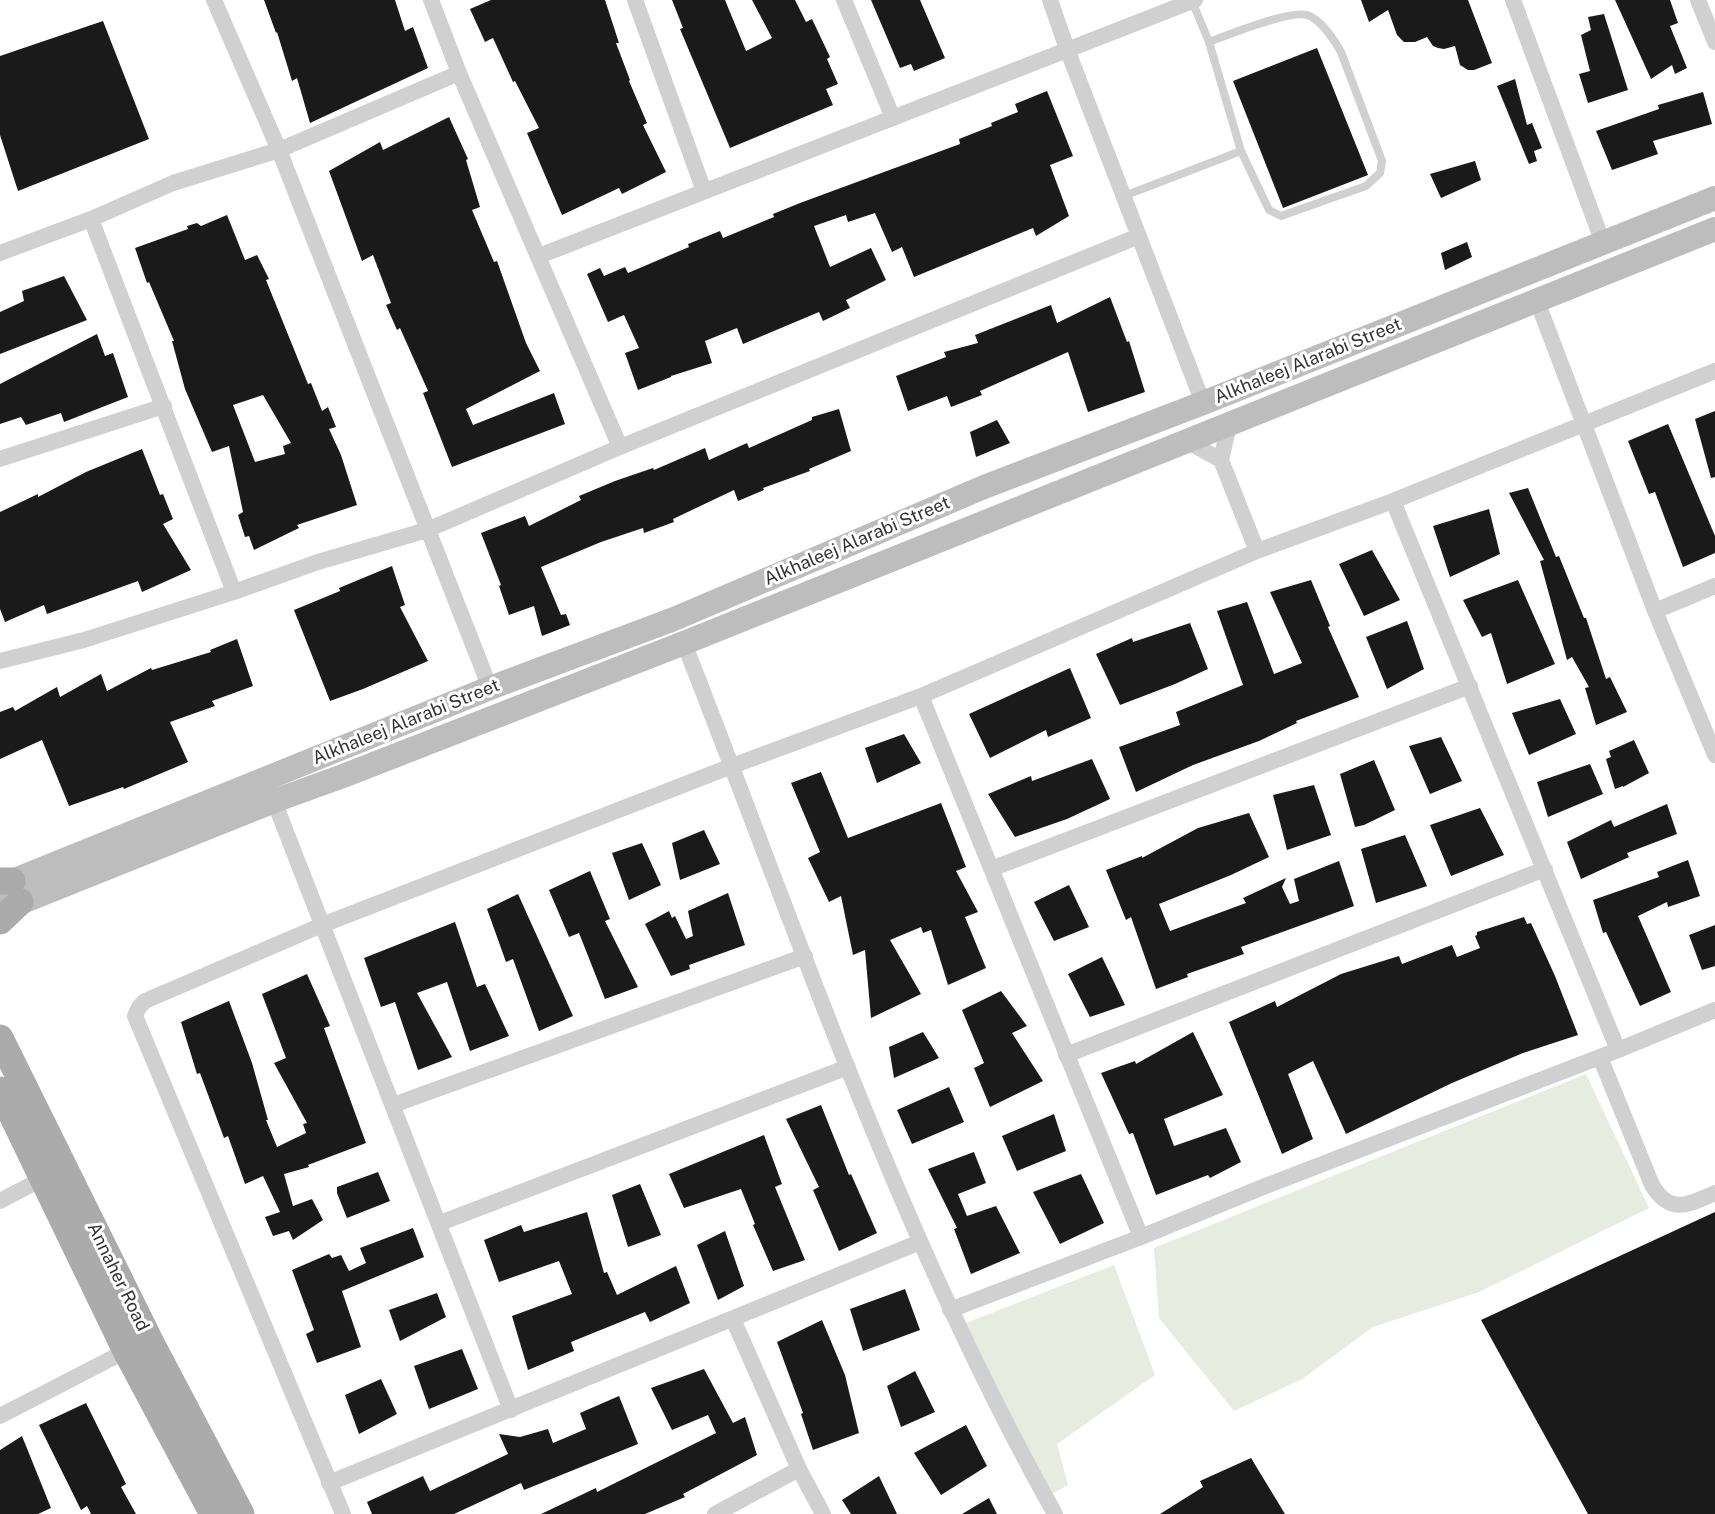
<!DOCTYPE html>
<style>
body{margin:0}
canvas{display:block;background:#fff}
</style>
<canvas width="1715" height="1514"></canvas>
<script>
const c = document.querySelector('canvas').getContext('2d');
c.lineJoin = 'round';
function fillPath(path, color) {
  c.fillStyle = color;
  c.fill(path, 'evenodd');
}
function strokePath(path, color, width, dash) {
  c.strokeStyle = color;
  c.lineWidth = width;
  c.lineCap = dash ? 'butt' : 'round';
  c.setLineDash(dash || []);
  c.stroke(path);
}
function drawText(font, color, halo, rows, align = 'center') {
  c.font = font + ' "Public Sans",sans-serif';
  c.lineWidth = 6;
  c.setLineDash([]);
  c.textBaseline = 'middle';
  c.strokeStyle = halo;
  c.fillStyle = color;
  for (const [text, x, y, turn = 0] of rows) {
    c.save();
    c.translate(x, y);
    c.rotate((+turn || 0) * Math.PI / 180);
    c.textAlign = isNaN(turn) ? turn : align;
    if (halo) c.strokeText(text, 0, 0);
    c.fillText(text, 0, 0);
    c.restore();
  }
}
const green = new Path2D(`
 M1586,1074L1649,1208L1479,1292L1373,1327L1302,1379L1234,1411L1159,1318L1154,1248Z
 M1114,1265L1155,1375L1057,1444L1068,1485L1048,1496L966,1323Z`);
const building = new Path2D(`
 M264,0H395L405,31L413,27L428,68L310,123L297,78L292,81L277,32L276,33Z
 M491,0H605L619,43H616L630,80L629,81L647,123L643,125L666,172L622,194L619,188L562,215L527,133L539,128L515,81L513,82L493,38L485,42L470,9Z
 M672,0H725L746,51L772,38L752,0H795L806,22L812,19L830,57L827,59L838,84L826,89L833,105L730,148L680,29L683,28Z
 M871,0H920L945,58L914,71L911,64L900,68Z
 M1361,0H1468L1492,63L1474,70H1468L1460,65L1455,46L1444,49L1438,48L1433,46L1427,37L1415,42H1404L1397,35L1388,10L1369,22Z
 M1615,0H1670L1678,23L1670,26L1687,68L1675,74L1672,65L1651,79Z
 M1604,14L1628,90L1588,103L1579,74L1590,71L1581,35L1591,30L1588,17Z
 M103,21L149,139L18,191L0,135V56Z
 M1317,48L1368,175L1283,208L1233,81Z
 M1515,79L1527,125L1532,123L1542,148L1534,151L1537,161L1529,164L1497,86Z
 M1047,91L1073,156L1050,165L1069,216L1036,236L1033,228L914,277L902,247L892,252L875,213L848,222L846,215L814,226L830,267L871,248L886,280L846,300L850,308L823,321L819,312L743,344L737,328L705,341L712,363L671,376V377L638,390L625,353L639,348L624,315L608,322L587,274L600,268L604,276L625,267L628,273L689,247L688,244L720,231L723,238L774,217L773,214L800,203L960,144L959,139L992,126L991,123L1018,112L1015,104Z
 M1703,92L1712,124L1653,141L1658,154L1612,170L1596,131L1659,109L1658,105Z
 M449,117L468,159L466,160L480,207L472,210L494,262L497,261L526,343L540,371L466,409L473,425L554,393L565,424L452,467L423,393L428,391L400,328L397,330L386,305L391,303L373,255L362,261L329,171L380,142L383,150Z
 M1475,161L1481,180L1441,198L1430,174Z
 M227,215L245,260L257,255L269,279L266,280L308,384L311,383L322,411L328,407L336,427L329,429L341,455L357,505L297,525L299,528L254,550L249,536L245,537L238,515L243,512L229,446L212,452L185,389L172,341H174L149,282L147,283L135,248L188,229L187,226L197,223L201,226ZM263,395L291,443L283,446L285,454L255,462L233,405Z
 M1467,242L1472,257L1445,270L1441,253Z
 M64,276L87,320L0,354V312L24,301L22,291Z
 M1110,297L1127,342L1129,341L1145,392L1088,412L1068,352L980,391L982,395L951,407L947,396L908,411L896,376L946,357L944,352L978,343L975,335L1051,305L1057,323Z
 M97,334L105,356L113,353L128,397L64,422L61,413L26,425L21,417L0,424V384Z
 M839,409L851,451L809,469L810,471L763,488L764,490L738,501L734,490L673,519L674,522L644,533L643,528L601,542L541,567L561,615L566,614L570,625L542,636L534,606L509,615L499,586L501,585L481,533L525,516L529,526L581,500L579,496L615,481L653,468L654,470L705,448L709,460L747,443L749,448L812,420V417Z
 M1715,411V477L1711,478L1695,419Z
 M997,420L1010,443L976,457L970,432Z
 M1668,424L1715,536V553L1683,567L1655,492L1649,494L1628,441Z
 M142,449L160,495L163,494L173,519L163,524L191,570L142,592L138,581L47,614L44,605L5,622L0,609V512L38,494V497L86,472Z
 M1528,488L1556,557L1559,556L1584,618H1586L1606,679L1610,677L1627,712L1596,725L1585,688L1589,687L1572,657L1567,660L1540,561L1544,560L1509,493Z
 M1489,509L1500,554L1450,577L1433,526Z
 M1372,550L1400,600L1364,616L1339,564Z
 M392,566L405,605L400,607L428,661L363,689L330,701L294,610L340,591L339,588Z
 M1311,580L1330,626L1328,627L1359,697L1296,721L1297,723L1259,741L1193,765L1136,792L1119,747L1180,725L1176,712L1243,685L1217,611L1247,602L1274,674L1302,663L1270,592Z
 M1518,580L1555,664L1507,684L1491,633L1482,637L1463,600Z
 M1407,621L1424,669L1387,689L1366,637Z
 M1190,623L1208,669L1175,684L1120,705L1096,654L1132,638L1133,642Z
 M237,639L253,686L212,701L215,706L170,722L188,762L124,789L123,787L69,806L42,740L0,759V712L13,707L15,711L57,687L60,697L101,674L107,691L151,668L152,670L211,652L210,650Z
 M1070,668L1091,718L1048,737L1046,730L990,758L969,714Z
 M1560,699L1576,734L1529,755L1512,713Z
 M904,734L921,763L877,783L865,748Z
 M1441,737L1462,781L1430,794L1409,746Z
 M1634,740L1649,773L1623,787V786L1615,789L1606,759L1611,757L1609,751Z
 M1092,759L1110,799L1067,819L1015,837L988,794L1031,776L1032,781Z
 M1374,760L1395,810L1364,825L1355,827L1340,774Z
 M1590,764L1603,794L1548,817L1537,782Z
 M821,772L848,838L941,803L966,867L956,871L978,912L965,917L986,968L948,985L931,930L923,933L921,927L890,940L921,994L871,1018L865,950L853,955L841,896L829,902L808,858L820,852L791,783Z
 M1314,785L1331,835L1287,850L1273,795Z
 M1667,804L1677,834L1627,853L1629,857L1581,879L1567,842L1611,820L1614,827Z
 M1480,808L1504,855L1451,876L1430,825Z
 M1249,813L1269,857L1231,875L1159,904L1170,931L1246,903L1243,898L1286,878L1282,887L1290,904L1299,901L1294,879L1339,861L1354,906L1241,947L1244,954L1187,974L1188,977L1156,989L1131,917L1126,920L1106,870L1142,856V858L1198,828Z
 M704,830L720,864L680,880L672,843Z
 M1405,835L1427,886L1376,903L1361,849Z
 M642,843L661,885L629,900L612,853Z
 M1688,860L1700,896L1668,907L1667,902L1638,916L1671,992L1640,1006L1606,932L1603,933L1593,900L1659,877L1657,872Z
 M590,871L610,919L605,921L638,987L605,999L579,933L569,937L549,890Z
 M1069,885L1089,927L1054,941L1034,902Z
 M728,893L745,945L689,965L690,969L671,976L645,924L669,911L672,918L675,916L686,939L693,936L688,911Z
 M518,894L573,1016L539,1031L513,959L506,962L487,909Z
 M1524,917L1527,924L1531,923L1555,976L1578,1035L1523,1053L1452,1083L1346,1134L1313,1061L1288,1074L1313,1139L1282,1154L1229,1022L1275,1001L1277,1007L1341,974L1399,956L1402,964L1452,945L1457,957L1480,948L1475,936L1477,935V932Z
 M455,922L477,987L485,984L509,1036L470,1051L447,982L417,993L452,1057L418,1070L395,1002L381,1007L364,958Z
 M1715,925V966L1702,970L1689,935Z
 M1102,957L1125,1005L1090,1017L1068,974Z
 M307,974L330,1026L324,1028L366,1143L308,1165L309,1167L284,1174L293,1206L312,1199L323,1220L293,1240L289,1231L273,1236L265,1217L280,1212L263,1176L245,1184L228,1136L224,1138L200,1073L197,1074L181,1022L229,1001L252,1063L268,1120H266L277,1147L306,1133L303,1124L307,1123L274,1063L286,1058L262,994Z
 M1001,991L1027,1026L1012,1033L1043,1081L990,1107L974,1068L984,1063L962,1010Z
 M923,1032L939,1058L894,1078L889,1047Z
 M1193,1032L1223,1095L1164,1119L1174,1146L1226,1128L1241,1162L1210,1178L1208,1175L1156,1195L1133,1133L1129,1134L1101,1073L1135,1061L1136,1064Z
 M949,1087L964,1122L912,1144L897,1110Z
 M821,1105L849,1175L851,1174L877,1233L839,1251L813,1190L819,1187L786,1119Z
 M1054,1114L1066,1151L1017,1171L1002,1136Z
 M764,1135L782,1184L775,1187L805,1260L773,1271L753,1225L755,1224L741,1189L684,1208L669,1174Z
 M974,1152L986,1183L958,1194L967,1216L996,1206L1020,1253L971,1274L954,1229L957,1228L928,1169Z
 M378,1172L390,1201L347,1218L337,1193V1187Z
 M1081,1174L1104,1223L1060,1244L1033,1192Z
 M640,1184L661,1235L628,1247L612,1195Z
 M587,1212L604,1273L607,1272L617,1295L676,1266L690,1303L650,1322L645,1312L571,1342L574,1351L528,1370L512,1316L572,1294L559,1261L499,1282L484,1240L521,1225L524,1232Z
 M1715,1212V1514H1588L1481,1320Z
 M413,1228L424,1257L342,1291L361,1347L317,1363L306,1334L314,1330L292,1270L329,1254L332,1258L341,1255L349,1271L366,1263L360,1248Z
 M725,1231L744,1286L718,1300L697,1245Z
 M905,1289L920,1330L863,1351L850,1309Z
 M437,1293L446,1317L400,1341L389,1310Z
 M822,1320L845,1375L859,1433L813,1450L801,1414L803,1413L777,1342Z
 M462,1349L478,1389L429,1409L414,1366Z
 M704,1369L733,1423L745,1417L757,1455L683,1494L685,1497L645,1514H541L596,1488L597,1492L716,1433L708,1415L672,1430L651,1388Z
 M915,1371L935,1412L901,1427L887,1386Z
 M381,1379L397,1414L359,1434L345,1395Z
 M619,1396L638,1444L524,1490L521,1483L454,1514H372L367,1502L423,1476L430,1491L508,1454L499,1434L520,1437L548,1429L553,1443L586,1429L580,1413Z
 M86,1403L126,1484L121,1487L136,1514H91L87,1506L81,1510L39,1425Z
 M966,1425L987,1466L941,1495L914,1453Z
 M22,1436L51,1508L38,1514H0V1450Z
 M1251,1458L1285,1514H1160L1203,1487L1200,1481Z
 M879,1476L897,1514H851L842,1500Z
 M989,1498L997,1514H962Z`);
const service = new Path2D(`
 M1192,1L1209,42L1241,151
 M1124,196L1241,151L1269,210L1281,216L1366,186L1380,173L1382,161L1341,52C1334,40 1322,20 1307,15C1289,10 1228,35 1209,42`);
const minor = new Path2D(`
 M214,0L279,150L490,688
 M431,0L459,73L620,447
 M635,0L704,191
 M844,0L893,118
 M1050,0L1067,49L1203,403
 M1513,0L1603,243
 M1698,0L1715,42
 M91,219L234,592
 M0,253L91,219L173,183L279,150L459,73
 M539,256L1195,0
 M1537,301L1655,611L1715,755
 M1229,425L1221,460L1257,551
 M1188,442L1221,460
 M0,459L164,406
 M1393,501L1618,1050
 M1655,611L1715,586
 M684,643C799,936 900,1238 1055,1514
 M0,661L84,640L234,592L318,562L427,530L620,447L1139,236
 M921,696L1141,1237
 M274,801L511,1410
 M991,869L1470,686
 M1066,1055L1545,869
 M1600,1057L1652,1185C1670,1215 1688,1205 1715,1193
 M393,1105L805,956
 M0,1201L42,1179
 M440,1223L848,1067
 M950,1310L1141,1237L1263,1187L1618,1050L1715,1010
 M733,1319L799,1469L823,1514
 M0,1416L126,1351
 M329,1483L920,1242
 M343,1514L135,1016L139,1007L145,1001L322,925L732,766L921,696L1257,551L1393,501L1715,371
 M715,1514L799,1469`);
const secondary = new Path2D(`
 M0,886L490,688L674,619L984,487L1203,403L1715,198
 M2,910L274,801L343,776L684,643L1715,229`);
const primary = new Path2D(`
 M0,881H12
 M0,921L20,902
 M0,1038L150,1341L241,1514
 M0,1090L126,1351L213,1514`);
const streetNames = [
 ["Alkhaleej Alarabi Street",1308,361,-22],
 ["Alkhaleej Alarabi Street",857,541,-23],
 ["Alkhaleej Alarabi Street",406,722,-22],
 ["Annaher Road",118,1277,64]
];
fillPath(green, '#e6ecdf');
fillPath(building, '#1a1a1a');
strokePath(service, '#d0d0d0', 8);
strokePath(minor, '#d0d0d0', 16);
strokePath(secondary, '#bdbdbd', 24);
strokePath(primary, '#ababab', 27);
drawText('18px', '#333', '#fff', streetNames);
</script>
